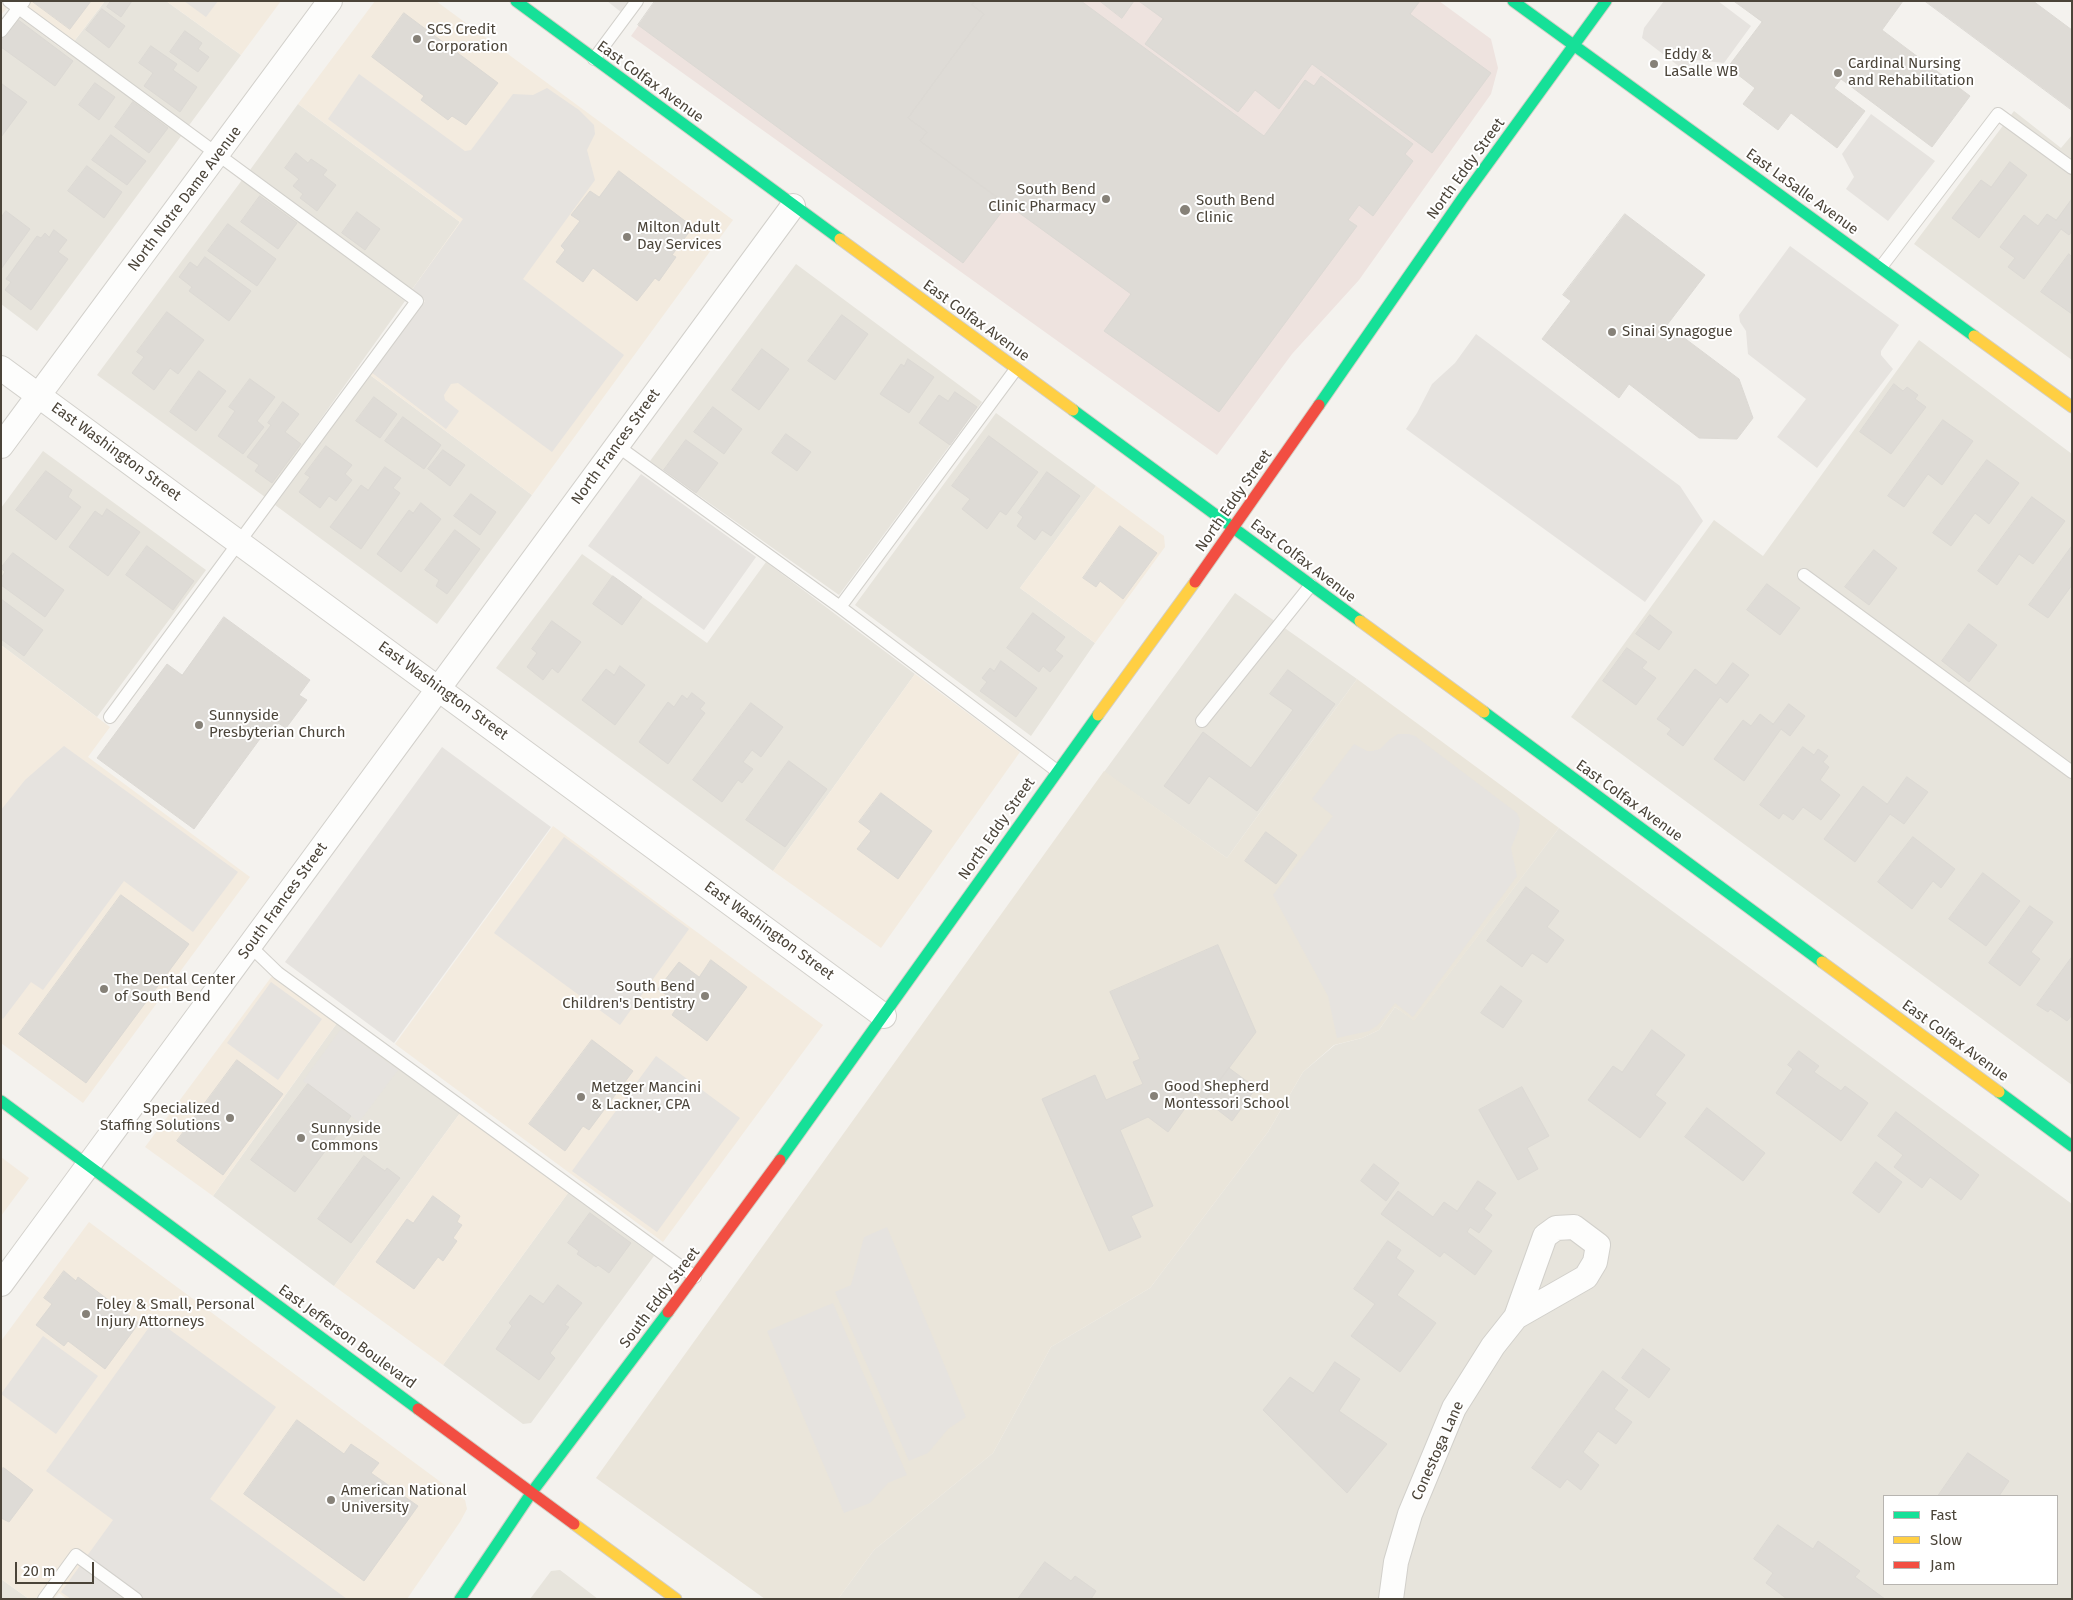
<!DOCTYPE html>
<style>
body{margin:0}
#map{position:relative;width:2073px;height:1600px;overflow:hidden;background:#f4f2ee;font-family:"Fira Sans",sans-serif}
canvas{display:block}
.frame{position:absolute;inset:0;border:2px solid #4b4439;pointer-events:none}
.legend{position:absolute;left:1883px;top:1495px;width:175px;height:90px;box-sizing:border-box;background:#fff;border:1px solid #b7b4b0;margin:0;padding:6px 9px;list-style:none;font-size:15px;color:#4b4439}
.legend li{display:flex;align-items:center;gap:10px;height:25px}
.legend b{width:25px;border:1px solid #b7b4b0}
.scale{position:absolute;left:15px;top:1562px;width:79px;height:22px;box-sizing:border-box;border:2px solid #4b4439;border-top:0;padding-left:6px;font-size:15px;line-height:18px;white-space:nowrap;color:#4b4439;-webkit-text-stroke:4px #fff;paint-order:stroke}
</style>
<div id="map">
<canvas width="2073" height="1600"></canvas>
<div class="frame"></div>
<ul class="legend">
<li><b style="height:6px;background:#16e098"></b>Fast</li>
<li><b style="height:6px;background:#ffcf43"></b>Slow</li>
<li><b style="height:6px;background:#f24e42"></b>Jam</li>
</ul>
<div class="scale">20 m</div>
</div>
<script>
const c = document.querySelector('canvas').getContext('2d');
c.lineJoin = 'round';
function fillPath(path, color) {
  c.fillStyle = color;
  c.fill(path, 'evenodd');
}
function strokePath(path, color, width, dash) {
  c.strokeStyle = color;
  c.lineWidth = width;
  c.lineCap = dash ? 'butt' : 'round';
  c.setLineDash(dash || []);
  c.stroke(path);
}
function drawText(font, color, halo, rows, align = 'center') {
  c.font = font + ' "Fira Sans",sans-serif';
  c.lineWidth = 4;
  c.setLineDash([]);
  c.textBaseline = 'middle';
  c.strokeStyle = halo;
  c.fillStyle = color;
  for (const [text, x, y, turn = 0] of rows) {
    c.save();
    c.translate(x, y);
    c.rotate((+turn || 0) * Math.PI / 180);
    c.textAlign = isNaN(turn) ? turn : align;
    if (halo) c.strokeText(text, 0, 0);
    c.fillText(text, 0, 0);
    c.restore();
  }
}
const residential = new Path2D(`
 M105,1H166L241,55L37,331L1,304V40L19,17L66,52Z
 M298,104L460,222L411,291L250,170Z
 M2014,111L2061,148L2072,135V360L1914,244Z
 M242,180L405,301L265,497L97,375Z
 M796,264L982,402L839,595L650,461Z
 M1919,340L2072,454V1085L1571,717L1714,520L1763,556Z
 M370,375L532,495L437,624L275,505Z
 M996,413L1096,486L1020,588L1095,643L1031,736L855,605Z
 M43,451L206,570L97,717L1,645V508Z
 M582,554L707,643L766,562L915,674L773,871L496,668Z
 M1235,593L1357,679L1227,858L1104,772Z
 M1559,828L2072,1204V1599H838L874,1550L993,1453L1051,1347L1150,1288L1268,1132L1303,1072L1335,1045L1362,1038L1379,1030L1395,1007L1414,1020ZM1884,1496H2057V1584H1884Z
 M337,1023L460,1113L334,1286L213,1196Z
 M568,1193L654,1256L531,1423L523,1424L443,1365Z
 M560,1570L598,1599H530L551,1571Z
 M1,1579L29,1599H1Z`);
const commercial = new Path2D(`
 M1,1H105L66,52L7,8L1,15Z
 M166,1H281L241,55Z
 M375,1H436L733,220L532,495L370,375L425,301L411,291L460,222L298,104Z
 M1096,486L1164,536L1165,547L1095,643L1020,588Z
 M1,645L110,727L88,757L250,877L83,1103L1,1043Z
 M915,674L1020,752L881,948L773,871Z
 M553,826L823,1025L663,1242L395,1044Z
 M272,976L337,1023L213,1196L145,1147Z
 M460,1113L568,1193L443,1365L334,1286Z
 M1,1157L29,1178L1,1216Z
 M89,1222L465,1500L467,1509L460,1522L407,1599H67L59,1593L54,1599H29L1,1579V1341Z`);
const education = new Path2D(`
 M1357,679L1559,828L1414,1021L1395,1007L1379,1030L1362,1038L1334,1045L1303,1072L1268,1132L1150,1288L1051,1347L993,1453L874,1550L838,1599H765L596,1478L1104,771L1227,858Z`);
const medical = new Path2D(`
 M656,1H1439L1491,39L1498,68L1491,94L1359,280L1292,354L1217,455L631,36Z`);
const parking = new Path2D(`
 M184,1H218L206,17Z
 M607,1H637L626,16Z
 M1664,1H1718L1751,26L1724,63L1695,60L1685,71L1642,38L1644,28Z
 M359,74L465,151L471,150L513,94L533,95L547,88L579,110L594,125L595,134L587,150L595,180L523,279L624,355L552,452L458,383L451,384L444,395L445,400L459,411L446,429L371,372L425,301L411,291L463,219L328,119Z
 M1871,114L1935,161L1888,221L1846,189L1854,177L1842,154Z
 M1790,246L1899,325L1881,351V355L1893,369L1817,468L1777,437L1806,399L1748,354L1746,331L1740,322L1739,315Z
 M1476,334L1680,486L1703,521L1645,602L1406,429L1417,413L1432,384L1455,363Z
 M641,474L756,557L704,630L588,546Z
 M1398,734H1409L1415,736L1517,813L1520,820L1519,828L1511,848L1517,876L1413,1017L1395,1003L1378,1025L1369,1031L1337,1038L1328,996L1273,895L1333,816L1312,799L1354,744L1367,751H1372L1380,749L1389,740Z
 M64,746L238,872L193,932L124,881L43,990L31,982L3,1019L1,1017V810L25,780Z
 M442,747L551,827L394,1043L285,962Z
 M564,837L689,929L620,1025L494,933Z
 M271,982L322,1019L278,1080L227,1043Z
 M341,1029L398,1070L359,1122L303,1081Z
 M656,1056L740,1118L657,1232L572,1171Z
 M887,1227L966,1417L948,1429L928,1453L909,1461L835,1292L851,1285L864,1237Z
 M833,1303L907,1475L888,1483L870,1503L844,1513L767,1331Z
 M155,1319L276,1407L210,1499L347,1599H71L61,1592L113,1520L46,1471Z
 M43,1336L98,1376L56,1434L1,1394Z`);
const building = new Path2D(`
 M32,1H91L70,29Z
 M111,1H132L121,17L107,7Z
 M655,1H975L972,5L984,14L908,118L927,132L920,141L1007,205L963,263L638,25Z
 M975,1H1081L1264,136L1305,80L1314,86L1321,76L1413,144L1405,154L1413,161L1373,216L1359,205L1348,220L1357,226L1219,412L1104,331L1131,294L920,141L927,132L908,118L984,14L972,5Z
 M1100,1H1134L1122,18Z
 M1139,1H1420L1410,14L1491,73L1432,153L1312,64L1279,109L1255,90L1238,112L1145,44L1163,19Z
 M1734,1H1903L1882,30L1970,96L1932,147L1841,79L1834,88L1865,111L1837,148L1791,113L1778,130L1743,104L1755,88L1728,67L1762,22Z
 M1925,1H2033L2072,30V110Z
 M102,9L125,26L109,48L86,30Z
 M404,13L498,83L466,125L452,116L448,120L421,100L424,96L372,57Z
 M17,19L73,61L55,86L1,47V40Z
 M185,31L202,43L198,49L209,57L198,72L170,52Z
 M151,46L177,64L173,70L197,87L180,112L144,86L153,73L139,63Z
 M95,83L115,97L99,120L79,105Z
 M2,84L27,102L1,137V86Z
 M133,102L168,128L149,153L115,127Z
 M111,135L146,161L127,185L92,160Z
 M296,153L308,163L311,159L327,170L323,175L336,185L317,211L300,198L303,194L293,186L299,179L285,168Z
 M2010,162L2027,175L1979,238L1952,218L1981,180L1991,187Z
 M87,166L122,192L104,218L68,191Z
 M619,171L693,227L672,255L676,257L659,281L655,278L637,301L593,268L583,282L556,262L565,250L561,246L580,221L571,215L590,191L599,197Z
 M260,196L297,223L278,249L241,222Z
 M2072,199V231L2069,235L2061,229L2024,279L2008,267L2015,258L2000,247L2024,215L2038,226L2047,214L2056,220Z
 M6,211L30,229L1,269V218Z
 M357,212L380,229L365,250L342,233Z
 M1625,214L1705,275L1667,325L1739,379L1753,418L1737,439L1699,438L1629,384L1619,398L1542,339L1571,301L1563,295Z
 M228,224L276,259L257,286L208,251Z
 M54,230L67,240L58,252L68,259L31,310L5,290L11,282L6,279L37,236L41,238L45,233L49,237Z
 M2069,254L2072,257V314L2041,292Z
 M205,257L251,291L229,321L189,291L192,287L179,277L190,262L197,267Z
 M167,312L204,340L178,374L170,368L154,390L132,373L144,357L137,352Z
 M842,315L868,334L835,380L808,361Z
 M762,349L789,369L759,410L732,390Z
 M908,359L934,377L909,413L880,394L901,364L904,366Z
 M199,371L226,391L196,431L170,412Z
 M250,379L275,397L257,421L264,427L243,454L218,436L235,411L229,407Z
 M1894,384L1903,391L1907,387L1918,395L1915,399L1926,407L1891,454L1860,432Z
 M955,392L977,407L950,445L919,423L939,395L948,401Z
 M374,397L397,414L380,438L356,421Z
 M283,402L299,414L285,432L301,444L272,483L255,471L259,465L247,457L271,425L268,423Z
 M713,407L742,429L724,454L694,432Z
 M403,417L441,445L424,469L385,441Z
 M1943,420L1973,441L1942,485L1928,474L1904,507L1888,496Z
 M786,434L811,452L797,471L772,453Z
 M989,436L1038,472L1006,515L1000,511L987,529L962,509L970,499L952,486Z
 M686,440L718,463L696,493L664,470Z
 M326,446L352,465L345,474L352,480L336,501L329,496L320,508L299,492L310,477L305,474Z
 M443,450L465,465L450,486L428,469Z
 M1987,460L2019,483L1989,524L1975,513L1951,546L1933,533Z
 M385,467L401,478L393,488L400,493L361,549L330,527L361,485L368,490Z
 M46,471L72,490L68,497L81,507L56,540L16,510Z
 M1047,472L1080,496L1051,536L1042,530L1035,540L1017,526L1023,517L1018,513Z
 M471,494L496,512L480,535L454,516Z
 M2032,497L2065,521L2033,564L2019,554L1997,585L1978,571Z
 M421,503L441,519L401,572L377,554L409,510L413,513Z
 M107,509L140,532L108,576L69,547L95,511L102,516Z
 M1120,526L1157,553L1123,599L1100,581L1096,587L1083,578Z
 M455,530L480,549L447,594L436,586L439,580L425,570Z
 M147,546L194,581L173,610L126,575Z
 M2072,546V585L2048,618L2029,605Z
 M1874,550L1897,568L1869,605L1845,587Z
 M13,553L64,590L45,617L1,585V578L5,572L1,568Z
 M613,576L642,597L622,625L593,604Z
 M1767,584L1800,608L1780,635L1747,610Z
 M1,599L43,630L24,656L1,639Z
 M1033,613L1065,637L1055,650L1063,656L1050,672L1043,666L1039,672L1007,648Z
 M1650,615L1672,632L1659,650L1636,634Z
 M224,617L310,680L299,695L307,700L286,728L278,723L266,739L262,736L194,829L97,758L167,664L182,675Z
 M552,621L581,642L558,673L552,668L543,680L527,667L537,653L532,649Z
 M1969,624L1997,645L1969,682L1942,661Z
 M1627,648L1647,662L1642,668L1656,678L1636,705L1603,681Z
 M1001,661L1037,688L1016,717L980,691L987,682L982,678L990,668L994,671Z
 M1733,663L1749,675L1727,703L1720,697L1683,746L1667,734L1671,729L1657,719L1695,669L1716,685Z
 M620,666L645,685L615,725L582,700L606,669L614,675Z
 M1288,670L1335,704L1257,811L1209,776L1189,804L1164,786L1203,732L1251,768L1293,710L1270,694Z
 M692,693L705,703L700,709L705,713L668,764L639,742L668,702L674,707L682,695L687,699Z
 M751,703L783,727L761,757L752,750L743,762L753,769L742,783L738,780L722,802L693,780Z
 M1789,704L1805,716L1790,736L1781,729L1744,781L1714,759L1743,720L1751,726L1760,714L1773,724Z
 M1803,747L1814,755L1818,749L1828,756L1823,762L1829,767L1820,780L1840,795L1821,820L1803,807L1793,820L1783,813L1779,819L1760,805Z
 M789,761L827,789L785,847L746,820Z
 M1907,777L1928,792L1904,824L1890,814L1855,862L1824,839L1863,786L1887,804Z
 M881,793L932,831L898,879L857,849L871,831L859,822Z
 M1266,832L1297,855L1276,884L1245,861Z
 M1913,837L1955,869L1941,888L1933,881L1912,909L1878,882Z
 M1983,873L2020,901L1986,946L1949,919Z
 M1526,887L1559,911L1547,927L1564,940L1547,963L1532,953L1522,967L1487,941Z
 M121,895L189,944L86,1083L19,1034Z
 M2030,906L2053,922L2031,952L2040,959L2020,986L1989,963Z
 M1218,945L1256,1032L1205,1100L1196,1093L1168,1132L1148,1117L1120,1130L1153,1206L1131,1216L1141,1237L1109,1251L1042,1099L1095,1075L1106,1100L1143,1084L1133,1062L1140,1059L1110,992Z
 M2072,957V1015L2067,1021L2050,1009L2048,1012L2037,1005Z
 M711,960L747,987L707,1041L672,1015L679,1004L658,989L679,962L699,977Z
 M1501,986L1522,1001L1503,1028L1481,1013Z
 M1652,1030L1685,1055L1655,1095L1666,1103L1640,1138L1588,1100L1613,1066L1622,1072Z
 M592,1040L633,1071L589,1130L583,1126L565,1151L529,1124Z
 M1799,1051L1819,1066L1814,1072L1841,1091L1845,1086L1868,1103L1841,1141L1776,1093L1793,1069L1788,1065Z
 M237,1060L283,1094L223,1175L177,1141Z
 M1229,1068L1256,1088L1232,1121L1205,1100Z
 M308,1084L351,1116L295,1192L251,1160Z
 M1522,1087L1549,1136L1527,1148L1538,1169L1518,1180L1479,1110Z
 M1707,1108L1765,1153L1743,1181L1685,1137Z
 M1896,1112L1979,1175L1961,1200L1930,1177L1922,1188L1894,1167L1903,1155L1878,1136Z
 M364,1156L385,1171L387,1168L400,1178L351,1243L318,1219Z
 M1876,1162L1902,1182L1879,1213L1853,1193Z
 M1374,1164L1399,1183L1386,1201L1361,1181Z
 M1478,1181L1496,1193L1484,1209L1492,1215L1479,1233L1470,1227L1467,1232L1492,1251L1475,1275L1444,1252L1440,1257L1381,1214L1398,1191L1433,1217L1444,1202L1457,1211Z
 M433,1196L460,1216L457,1222L462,1225L453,1238L457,1241L443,1261L438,1257L414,1289L376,1262L407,1219L413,1223Z
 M590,1213L631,1243L609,1273L598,1265L596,1267L577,1254L579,1251L568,1243Z
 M1388,1241L1401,1250L1396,1258L1414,1271L1397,1295L1436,1323L1400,1372L1351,1336L1375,1304L1354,1289Z
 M64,1271L76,1281L78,1277L139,1323L105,1369L68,1341L64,1346L36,1325L52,1304L44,1298Z
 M558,1285L582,1303L565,1325L569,1327L550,1353L555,1358L539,1380L496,1349L512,1326L509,1323L530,1295L543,1304Z
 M1643,1349L1670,1369L1649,1398L1622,1378Z
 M1335,1362L1360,1379L1339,1411L1387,1444L1347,1493L1263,1410L1290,1377L1313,1393Z
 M1603,1371L1628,1390L1614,1409L1632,1422L1616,1444L1598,1431L1583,1452L1599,1465L1581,1490L1567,1479L1560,1488L1532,1468Z
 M297,1420L344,1454L351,1444L379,1463L371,1473L418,1506L364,1581L244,1494Z
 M1968,1453L2009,1481L1999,1496H1938Z
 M4,1468L33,1490L9,1522L1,1518V1469Z
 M1778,1525L1813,1549L1818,1541L1860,1571L1855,1577L1885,1599H1787L1766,1583L1773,1573L1754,1559Z
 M1045,1562L1071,1581L1075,1576L1096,1591L1091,1599H1018Z`);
const lane = new Path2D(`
 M9,1L417,301L110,717
 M1,31L24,1
 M594,59L637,1
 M1881,267L1998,114L2072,168
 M616,445L840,607L1057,771
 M1804,575L2072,772
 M840,607L1016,369
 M1202,721L1311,585
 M250,946L278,973L695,1277
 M44,1599L76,1555L136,1599`);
const street = new Path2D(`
 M1,368L884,1016
 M1,446L330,1
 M1,1284L793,206
 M1391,1599L1396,1562L1410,1514L1454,1408L1493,1346L1516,1317L1545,1236L1556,1228L1574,1227L1598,1245L1595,1262L1586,1277L1516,1317`);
const fast = new Path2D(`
 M516,1L840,239
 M1513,1L1974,336
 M1319,405L1462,199L1606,1
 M1073,410L1360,621
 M1484,712L1822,962
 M1999,1092L2072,1146
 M1,1101L418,1409
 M780,1160L1098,715
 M460,1599L532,1492L668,1312`);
const slow = new Path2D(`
 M840,239L1073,410
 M1974,336L2072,407
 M1360,621L1484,712
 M1098,715L1195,582
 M1822,962L1999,1092
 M574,1524L676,1599`);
const jam = new Path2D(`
 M1195,582L1319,405
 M668,1312L780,1160
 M418,1409L574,1524`);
const markers = [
 [417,39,5,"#868178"],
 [1654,64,5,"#868178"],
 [1838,73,5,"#868178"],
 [1106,199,5,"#868178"],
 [1185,210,6,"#868178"],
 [627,237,5,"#868178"],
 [1612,332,5,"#868178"],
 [199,725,5,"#868178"],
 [104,989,5,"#868178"],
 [705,996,5,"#868178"],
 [1154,1096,5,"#868178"],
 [581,1097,5,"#868178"],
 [230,1118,5,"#868178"],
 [301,1138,5,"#868178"],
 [86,1314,5,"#868178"],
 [331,1500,5,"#868178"]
];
const poiNames = [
 ["SCS Credit",427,30],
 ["Corporation",427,47],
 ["Eddy &",1664,55],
 ["LaSalle WB",1664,72],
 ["Cardinal Nursing",1848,64],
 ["and Rehabilitation",1848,81],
 ["South Bend",1096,190,"right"],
 ["Clinic Pharmacy",1096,207,"right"],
 ["South Bend",1196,201],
 ["Clinic",1196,218],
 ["Milton Adult",637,228],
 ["Day Services",637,245],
 ["Sinai Synagogue",1622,332],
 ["Sunnyside",209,716],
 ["Presbyterian Church",209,733],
 ["The Dental Center",114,980],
 ["of South Bend",114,997],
 ["South Bend",695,987,"right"],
 ["Children's Dentistry",695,1004,"right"],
 ["Good Shepherd",1164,1087],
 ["Montessori School",1164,1104],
 ["Metzger Mancini",591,1088],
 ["& Lackner, CPA",591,1105],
 ["Specialized",220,1109,"right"],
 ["Staffing Solutions",220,1126,"right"],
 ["Sunnyside",311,1129],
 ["Commons",311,1146],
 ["Foley & Small, Personal",96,1305],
 ["Injury Attorneys",96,1322],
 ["American National",341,1491],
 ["University",341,1508]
];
const streetNames = [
 ["East Colfax Avenue",650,82,36],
 ["North Eddy Street",1466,169,-54],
 ["East LaSalle Avenue",1802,192,36],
 ["North Notre Dame Avenue",185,199,-53],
 ["East Colfax Avenue",976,321,36],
 ["North Frances Street",616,447,-54],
 ["East Washington Street",116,452,36],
 ["North Eddy Street",1234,501,-55],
 ["East Colfax Avenue",1303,561,37],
 ["East Washington Street",443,691,36],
 ["East Colfax Avenue",1629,801,36],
 ["North Eddy Street",997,829,-55],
 ["South Frances Street",283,901,-54],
 ["East Washington Street",769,931,36],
 ["East Colfax Avenue",1955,1041,36],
 ["South Eddy Street",660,1298,-53],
 ["East Jefferson Boulevard",347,1337,36],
 ["Conestoga Lane",1438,1451,-66]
];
fillPath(residential, '#e7e4dc');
fillPath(commercial, '#f3ebdf');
fillPath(education, '#eae5da');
fillPath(medical, '#eee3df');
fillPath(parking, '#e6e3df');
fillPath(building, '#dedbd6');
strokePath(building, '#dcd9d4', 1);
strokePath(lane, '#d2d0cb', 14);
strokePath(street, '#d2d0cb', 26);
strokePath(fast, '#d3cfc5', 13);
strokePath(slow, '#d3cfc5', 13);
strokePath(jam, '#d3cfc5', 13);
strokePath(lane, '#fdfdfc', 12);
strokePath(street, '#fdfdfc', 24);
strokePath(fast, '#16e098', 11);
strokePath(slow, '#ffcf43', 11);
strokePath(jam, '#f24e42', 11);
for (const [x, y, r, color] of markers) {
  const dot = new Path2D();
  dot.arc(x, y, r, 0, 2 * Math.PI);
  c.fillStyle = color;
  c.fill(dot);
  strokePath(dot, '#fff', 2);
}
drawText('15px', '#4b4439', '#fff', poiNames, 'left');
drawText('15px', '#4b4439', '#fff', streetNames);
</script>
